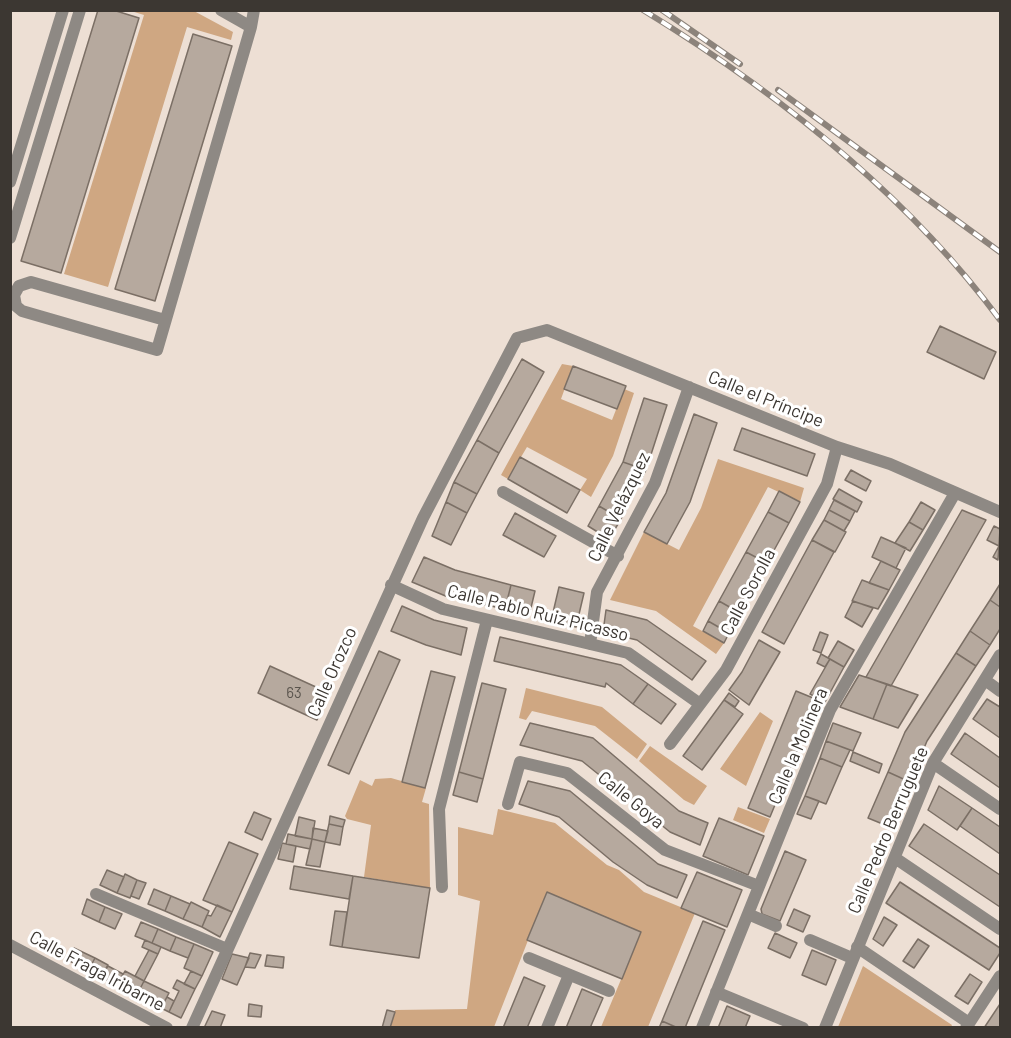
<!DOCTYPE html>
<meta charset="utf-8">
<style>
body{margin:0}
#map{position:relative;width:1011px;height:1038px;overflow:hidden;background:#eddfd4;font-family:Barlow,sans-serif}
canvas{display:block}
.frame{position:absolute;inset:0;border:12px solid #3c3732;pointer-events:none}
</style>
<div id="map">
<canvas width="1011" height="1038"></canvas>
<div class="frame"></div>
</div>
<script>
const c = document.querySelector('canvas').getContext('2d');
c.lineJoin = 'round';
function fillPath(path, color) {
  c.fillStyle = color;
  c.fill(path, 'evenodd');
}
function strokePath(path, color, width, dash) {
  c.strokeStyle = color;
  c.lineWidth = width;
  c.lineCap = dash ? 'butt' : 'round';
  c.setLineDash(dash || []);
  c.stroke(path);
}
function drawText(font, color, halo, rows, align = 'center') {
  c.font = font + ' Barlow,sans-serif';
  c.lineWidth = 6;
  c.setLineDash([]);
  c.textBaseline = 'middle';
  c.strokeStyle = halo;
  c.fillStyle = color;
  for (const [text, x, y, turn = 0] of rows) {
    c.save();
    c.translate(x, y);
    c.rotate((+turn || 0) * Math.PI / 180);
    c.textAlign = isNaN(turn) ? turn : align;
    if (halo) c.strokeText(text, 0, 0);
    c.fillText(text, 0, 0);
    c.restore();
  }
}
const green = new Path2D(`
 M131,11H194L233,32L231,40L187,27L108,287L64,274L144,15Z
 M562,364L573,366L561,399L612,420L624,389L634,393L613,456L591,497L580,490L587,479L527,447L508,479L501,475Z
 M718,459L804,488L800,502L768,487L693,626L724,643L716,654L656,611L610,600L644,532L679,550L701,508Z
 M526,688L602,707L647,744L637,759L595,726L532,711L526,720L519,718Z
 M760,712L773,721L746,786L720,769Z
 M650,746L707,786L694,805L684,800L639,761Z
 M391,778L426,788L422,802L429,804L430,888L364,877L371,825L347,819L345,816L360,780L372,786L375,779Z
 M738,807L770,819L764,833L733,820Z
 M498,809L555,823L607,865L619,870L644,892L695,913L648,1027H601L641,932L547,892L494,1027L390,1028L395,1010L467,1009L480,901L458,895V827L493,835Z
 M863,966L952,1025L951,1027H838Z`);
const building = new Path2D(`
 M98,10H113L139,18L61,273L21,261Z
 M193,34L232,46L155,301L115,289Z
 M940,326L996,352L984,379L927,352Z
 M522,359L544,372L499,453L477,440Z
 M573,366L626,386L617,409L564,389Z
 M644,398L667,405L646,470L623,462Z
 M694,414L717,423L690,502L667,544L644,532L666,493Z
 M742,428L815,454L807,476L734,450Z
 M477,440L499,453L477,494L454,482Z
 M520,457L580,490L567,513L508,479Z
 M623,462L646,470L621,519L599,506Z
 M851,470L871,481L866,491L845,480Z
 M454,482L477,494L467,513L446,502Z
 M839,489L862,502L857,512L833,499Z
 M779,491L800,502L789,523L768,512Z
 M834,500L855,511L850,521L829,510Z
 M446,502L467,513L451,545L432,536Z
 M921,502L935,510L923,530L909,522Z
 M599,506L621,519L609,539L588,526Z
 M829,510L850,521L844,531L824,520Z
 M962,510L986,520L891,686L866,677Z
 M768,512L789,523L767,563L746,552Z
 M515,513L556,536L544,557L503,535Z
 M824,520L846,532L835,552L812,540Z
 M909,522L923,530L910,551L895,543Z
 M994,526L1000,529L998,560L993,557L999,546L987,540Z
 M881,537L906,548L896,568L872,557Z
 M812,540L834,552L784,644L762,632Z
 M746,552L767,563L740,613L719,601Z
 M424,557L455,570L511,585L505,609L448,597L412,582Z
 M881,561L900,570L889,590L869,583Z
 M862,580L889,590L878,609L852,601Z
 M1000,584V607L990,600Z
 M511,585L535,591L529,616L505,609Z
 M559,587L584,593L576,627L551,621Z
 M990,600L1000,607V629L990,645L970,631Z
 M719,601L740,613L729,633L708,621Z
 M853,601L873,608L862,627L845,617Z
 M402,606L434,620L467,628L461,655L426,645L391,631Z
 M606,610L647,620L706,661L692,680L637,640L603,632Z
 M708,621L729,633L724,643L703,631Z
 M970,631L990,645L976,666L956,653Z
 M820,632L828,635L821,653L813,650Z
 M500,637L621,665L648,684L633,704L606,683L605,687L494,661Z
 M759,640L780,652L749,705L729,690L742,672Z
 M838,641L854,650L844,667L828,658Z
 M379,651L400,660L349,774L328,765Z
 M956,653L976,666L927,741L910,782L888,772L905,732Z
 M821,654L830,659L825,667L817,663Z
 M830,659L844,667L825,702L810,694Z
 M270,666L329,693L317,720L258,693Z
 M431,671L455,677L425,788L402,782Z
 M859,675L887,684L873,719L840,707Z
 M482,683L506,689L483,779L459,772Z
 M648,684L676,704L661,724L633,704Z
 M887,684L918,695L898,728L873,719Z
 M796,691L818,700L770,817L748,808Z
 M729,693L739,701L735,707L724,700Z
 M987,699L1000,707V738L973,719Z
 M724,700L743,714L702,770L683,756Z
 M530,723L593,738L679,811L708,823L700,845L670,832L582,761L520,745Z
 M833,723L861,733L853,751L826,741Z
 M965,733L1000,758V788L951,754Z
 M826,741L850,750L842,767L820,758Z
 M853,752L882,764L879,773L850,761Z
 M820,758L842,767L826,804L805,796Z
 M459,772L483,779L477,802L453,795Z
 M888,772L910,782L890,827L868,818Z
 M528,781L570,791L658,864L687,875L677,898L647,885L613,862L559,817L519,804Z
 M939,786L972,808L957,830L928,810Z
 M805,796L819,801L811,819L797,814Z
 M972,808L1000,827V854L960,826Z
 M254,812L271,819L262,840L245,832Z
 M330,816L345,820L343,827L329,824Z
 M299,817L315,821L312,839L295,836Z
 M719,818L764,836L748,875L703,856Z
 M329,824L343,827L340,845L325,842Z
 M924,824L1000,875V907L909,846Z
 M313,828L328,831L325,842L312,839Z
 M288,834L312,839L310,849L286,844Z
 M312,839L325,842L320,867L306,865Z
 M229,842L258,854L232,912L203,900Z
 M282,843L296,846L293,862L278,859Z
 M785,851L806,860L780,921L762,914L761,909Z
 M294,866L353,876L349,899L290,889Z
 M107,870L124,877L117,893L100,885Z
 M697,872L742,890L727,927L681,908Z
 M125,874L137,880L130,898L117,893Z
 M353,876L430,888L419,958L342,947Z
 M137,880L146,883L139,899L131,896Z
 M900,882L1000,948V953L989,970L886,903Z
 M154,889L171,896L165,911L148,904Z
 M547,892L641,932L622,979L527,940Z
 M171,896L190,904L183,919L165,911Z
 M87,899L105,907L99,922L82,914Z
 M191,902L209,911L202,927L183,919Z
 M217,905L232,912L220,937L202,927L207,915L211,916Z
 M105,907L122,914L115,929L99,922Z
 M794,909L810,916L803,932L787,925Z
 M335,911L347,912L342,947L330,945Z
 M884,917L897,925L883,946L873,939Z
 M703,921L725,930L685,1028H678L662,1021Z
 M141,922L158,929L152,943L135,936Z
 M158,929L176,937L170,951L152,943Z
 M775,933L797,943L790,958L768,948Z
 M176,937L194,944L188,958L170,951Z
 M918,939L929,946L914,968L903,961Z
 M145,940L161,947L158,954L142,947Z
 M194,944L213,952L202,976L184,968Z
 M74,948L95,958L88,971L68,960Z
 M149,950L158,954L144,981L135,976Z
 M812,950L836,960L826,985L802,975Z
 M250,953L261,955L255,968L245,967Z
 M232,954L249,958L237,985L222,979Z
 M267,955L284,957L283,968L265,966Z
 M95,958L108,965L101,977L88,971Z
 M108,966L123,974L117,985L101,977Z
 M125,971L144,981L137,995L117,985Z
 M191,971L202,976L195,989L184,984Z
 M970,974L982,982L968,1004L955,996Z
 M524,977L545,986L527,1028H503Z
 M177,980L195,989L181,1018L169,1012L179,991L173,988Z
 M144,981L169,993L161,1008L137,995Z
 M582,989L603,998L590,1028H566Z
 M167,997L174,1001L169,1012L161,1008Z
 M249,1004L262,1006L261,1017L248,1016Z
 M1000,1004V1028H984Z
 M727,1006L750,1016L745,1028H718Z
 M387,1010L395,1012L390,1028H382Z
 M212,1011L225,1015L220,1028H204Z
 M662,1021L678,1028H659Z`);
const street = new Path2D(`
 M221,10L251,27L254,10
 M10,182L63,10
 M10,238L80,10
 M165,320L31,282L19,286L14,295L16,306L22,311L157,350L251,27
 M503,492L618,556
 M391,585L443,609L628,653L700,704
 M590,644L597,592L655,483L689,387
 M985,680L1000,691
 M670,744L726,670L827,484L837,447
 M933,763L1000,809
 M508,804L520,762L567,773L665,850L759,886
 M895,858L1000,929
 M442,887L439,809L487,620
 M96,894L227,949
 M748,914L776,926
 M810,940L852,958
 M10,945L167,1028
 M857,947L969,1023
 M529,958L609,991
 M716,992L803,1028
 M192,1028L423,518L517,338L547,330L837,447L890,464L1000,512
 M547,1028L569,975
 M702,1028L830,710L955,493
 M825,1028L933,763L1000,655
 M966,1028L1000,976`);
const rail = new Path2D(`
 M643,10C777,92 906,193 1000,320
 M662,10L740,64
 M778,90L1000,252`);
const numberNames = [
 ["63",294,693]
];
const streetNames = [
 ["Calle el Príncipe",766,399,22],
 ["Calle Velázquez",619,507,-64],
 ["Calle Sorolla",748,592,-62],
 ["Calle Pablo Ruiz Picasso",538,613,14],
 ["Calle Orozco",332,672,-66],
 ["Calle la Molinera",798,746,-67],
 ["Calle Goya",631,800,39],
 ["Calle Pedro Berruguete",888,830,-67],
 ["Calle Fraga Iribarne",97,971,28]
];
fillPath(green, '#cfa782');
fillPath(building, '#b6a99e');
strokePath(building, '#7b6f65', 1.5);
strokePath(street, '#8e8984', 12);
strokePath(rail, '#8c837b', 6);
strokePath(rail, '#fff', 4, [11]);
drawText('15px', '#5a544d', null, numberNames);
drawText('18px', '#3c3732', '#fff', streetNames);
</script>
